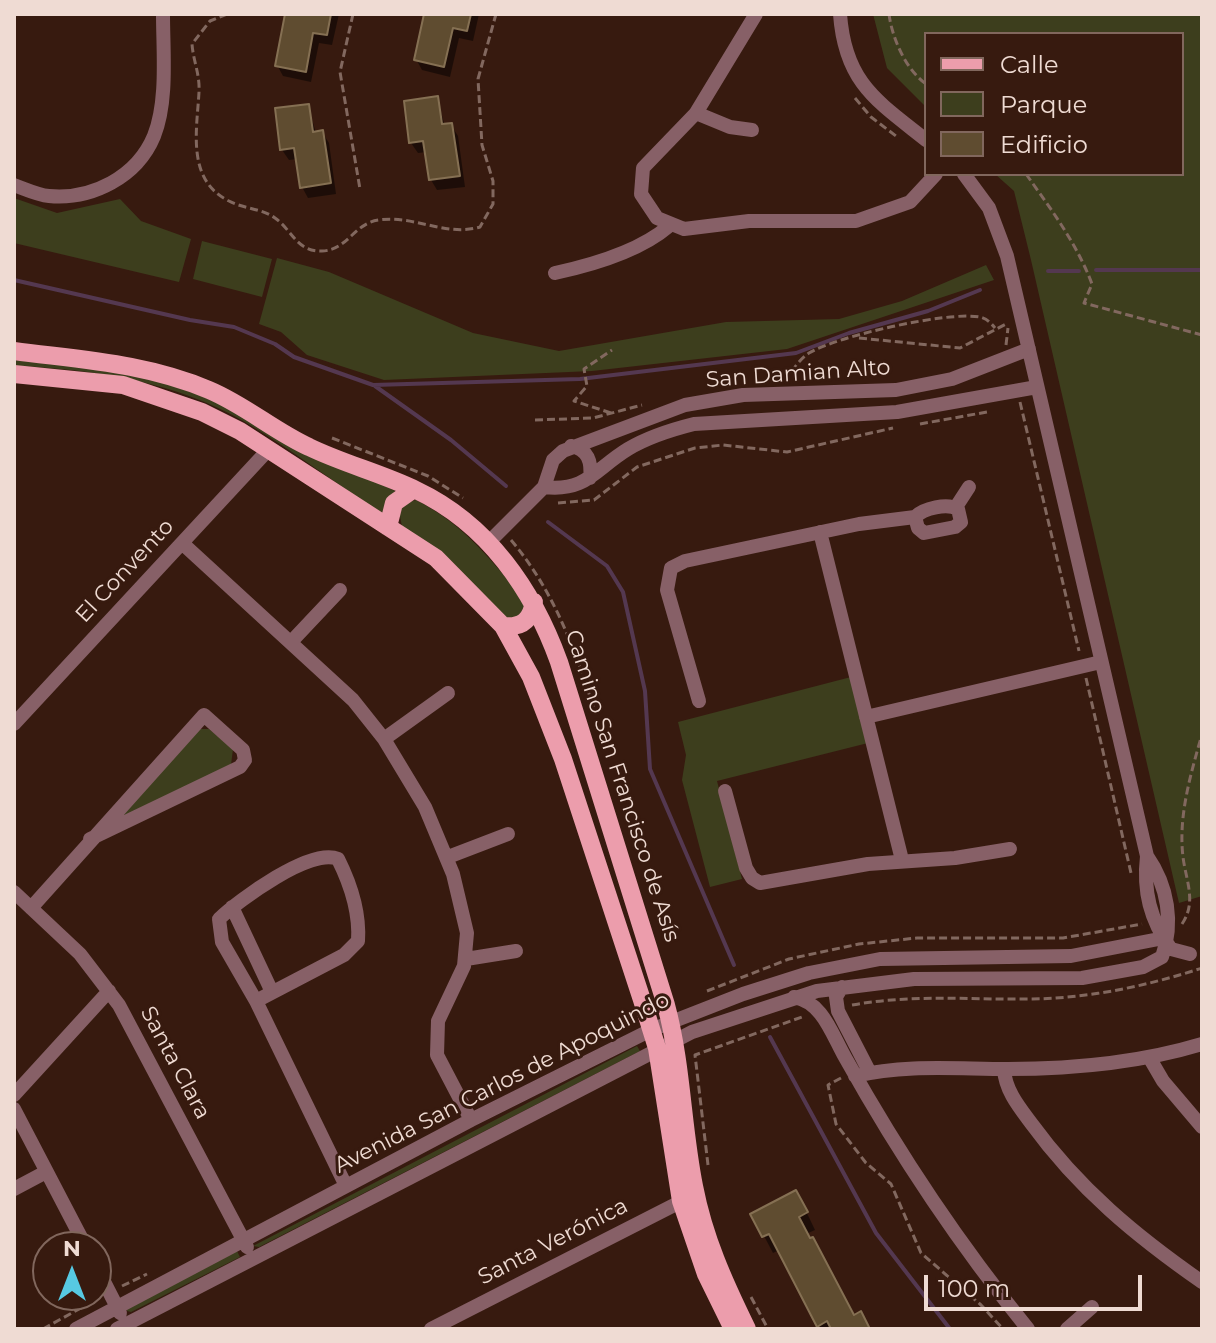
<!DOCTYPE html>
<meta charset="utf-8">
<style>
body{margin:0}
#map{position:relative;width:1216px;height:1343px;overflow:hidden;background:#371a0f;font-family:Montserrat,sans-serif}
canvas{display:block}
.frame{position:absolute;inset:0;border:16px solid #efdbd3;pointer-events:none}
.legend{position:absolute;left:924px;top:32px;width:260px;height:144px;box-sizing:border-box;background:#371a0f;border:2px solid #81675d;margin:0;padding:10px 14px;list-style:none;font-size:24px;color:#efdbd3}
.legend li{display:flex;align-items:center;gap:16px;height:40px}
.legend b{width:40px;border:2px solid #81675d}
.north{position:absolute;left:32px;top:1231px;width:80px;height:80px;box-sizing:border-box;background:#371a0f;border:2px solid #81675d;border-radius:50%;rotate:0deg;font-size:22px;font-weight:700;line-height:32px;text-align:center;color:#efdbd3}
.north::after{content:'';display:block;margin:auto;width:28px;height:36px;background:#57c9e2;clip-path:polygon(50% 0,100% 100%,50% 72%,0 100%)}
.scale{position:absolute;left:924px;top:1275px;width:218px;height:36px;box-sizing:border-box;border:4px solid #efdbd3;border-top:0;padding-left:10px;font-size:24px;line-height:28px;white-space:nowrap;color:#efdbd3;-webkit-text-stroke:6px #371a0f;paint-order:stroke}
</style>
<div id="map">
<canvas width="1216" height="1343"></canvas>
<div class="frame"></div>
<ul class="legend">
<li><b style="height:10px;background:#ec9dac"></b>Calle</li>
<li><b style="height:22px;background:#3d3e1d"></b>Parque</li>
<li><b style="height:22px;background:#5f4c30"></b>Edificio</li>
</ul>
<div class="north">N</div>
<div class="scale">100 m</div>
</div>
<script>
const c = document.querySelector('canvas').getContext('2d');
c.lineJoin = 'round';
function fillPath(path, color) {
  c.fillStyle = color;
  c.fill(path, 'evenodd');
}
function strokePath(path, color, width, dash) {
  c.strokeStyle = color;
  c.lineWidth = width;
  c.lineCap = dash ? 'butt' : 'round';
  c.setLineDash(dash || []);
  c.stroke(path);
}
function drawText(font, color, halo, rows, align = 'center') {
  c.font = font + ' Montserrat,sans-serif';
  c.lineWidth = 6;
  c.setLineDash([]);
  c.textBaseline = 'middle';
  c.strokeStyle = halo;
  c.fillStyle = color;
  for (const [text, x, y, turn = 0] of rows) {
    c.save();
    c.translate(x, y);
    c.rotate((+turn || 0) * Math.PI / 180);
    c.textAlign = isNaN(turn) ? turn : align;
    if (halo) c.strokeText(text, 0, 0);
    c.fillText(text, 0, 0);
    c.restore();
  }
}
const green = new Path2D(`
 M873,14H1202V896L1179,903L1031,260L1014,191L995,174H1182V34H926V107L887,68Z
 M14,198L57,213L120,199L141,221L191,239L179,282L14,243Z
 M202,241L272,259L262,297L193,279Z
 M277,258L329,272L473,333L559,351L726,322L839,319L902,301L986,265L994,280L787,349L592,371L384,380L307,355L281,332L259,324Z
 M14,360L133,372L210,399L395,491L383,515C337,484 292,450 245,422C176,382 98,370 19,366L14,365Z
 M416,500C464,524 493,562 526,602L523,617L505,619L452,562L402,527L399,510L405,503Z
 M851,677L868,743L717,781L742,879L710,887L682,780L686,755L678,722Z
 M197,729H209L233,749L231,765L127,817L122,813Z
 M637,1046L640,1051L259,1247L253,1246Z
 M237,1251L240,1257L131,1312L127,1311V1308Z`);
const shadow = new Path2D(`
 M298,14H339L332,45L319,43L311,82L283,76L277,65Z
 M426,14H479L473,41L459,38L450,77L422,70L416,59Z
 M437,99L445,126L451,125L458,136L465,187L437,190L431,180L427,152L418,153L411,143Z
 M308,106L316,133L322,132L329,143L336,194L308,198L302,187L298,159L289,160L282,150Z
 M805,1209L815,1230L806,1234L853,1318L869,1329H821L779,1250L773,1253L753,1215Z`);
const stream = new Path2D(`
 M1096,270H1202
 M1048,271H1079
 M14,280L190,320L234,327L275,344L294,357L373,385L580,379L796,353L849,333L928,311L980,290
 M375,386L451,440L506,486
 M548,522L607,566L623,592L645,691L650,769L734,965
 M770,1037L876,1233L950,1329`);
const building = new Path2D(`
 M285,14H331L327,35L313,33L306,72L275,66Z
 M424,14H471L467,31L453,28L444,67L414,60Z
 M438,96L442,124L452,123L460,176L429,180L423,141L409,143L404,101Z
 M309,104L313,132L323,130L331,183L300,188L294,148L280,150L275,108Z
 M796,1190L808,1212L799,1217L810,1238L813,1237L854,1315L861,1311L870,1329H831L827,1321L817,1327L769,1234L762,1237L750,1214Z`);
const path = new Path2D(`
 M227,14L210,21L192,44C193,60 200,74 199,92C197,130 186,180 229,201C244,209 261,208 275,218C292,230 297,252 322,251C348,250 354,223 379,220C415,215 445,237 480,227L493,204V181L482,145L478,79L496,14
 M353,14L340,72L360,189
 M889,14C892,38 906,70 926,84
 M855,98L871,117L896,136
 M1026,174C1051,209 1077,244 1092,284L1084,303L1202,335
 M859,338L960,348L1008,323
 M1006,345L1008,328
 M783,380C793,372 798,360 809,353C838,336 947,311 980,317C987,319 990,322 995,328
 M1020,402L1079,651
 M611,413L574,401L587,386L584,369L612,350
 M535,420L593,418L642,405
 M920,424L987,412
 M332,438L428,476L463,498
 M558,503L594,500L637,467L695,448L723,445L787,452L893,428
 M511,540C553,590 573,644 593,706L588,709
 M1086,678L1131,873
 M1182,924C1197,902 1186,881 1183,857C1178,816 1191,773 1202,734
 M707,991L789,959L859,944L917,938H1063L1142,924
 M852,1005C913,994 971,1000 1032,999C1090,998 1147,986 1202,968
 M841,1078L828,1085L836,1124L866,1163L891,1184L921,1253L981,1305L1003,1329
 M708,1165L695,1055L802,1017
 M122,1286L147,1274
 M751,1297L768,1329
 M43,1329L97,1299`);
const minor = new Path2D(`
 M756,14L696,113L643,168L641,194L657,218L684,229L749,221H856L910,202L936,174
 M840,14C845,83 877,101 926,140
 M696,113L730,127L752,130
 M14,185C25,189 38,195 49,196C92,200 137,177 154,136C168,101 163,52 163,14
 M555,273C592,265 640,251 669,226
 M571,446C588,449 592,462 590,478
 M544,487C587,492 595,469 628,449C648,437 670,430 694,424L897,412L1037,387
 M956,507L969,487
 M820,532L902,860
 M182,543L353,700L384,739L425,807L453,874L467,933L464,966L438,1021L437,1055L471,1120
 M488,543L544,487L553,460L563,451L685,405L743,395L896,390L952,379L1029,349
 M291,642L340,590
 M699,701L667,590L671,568L685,561L859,524L915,517C924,508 947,503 958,509L961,522L955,527L924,533L918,528L915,517
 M866,717L1101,662
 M14,724L269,449
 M384,739L448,693
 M725,791L746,868L752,878L760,883L868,864L955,858L1010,849
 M1147,856C1143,891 1150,920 1171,949L1190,954
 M448,857L508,834
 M14,892L80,954L119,1005L247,1247
 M232,907L272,992
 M31,908L204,715L243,750L245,760L240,767L90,839
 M466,959L516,951
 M842,987L836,997L838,1011L870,1073
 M794,997C823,1002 832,1035 846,1059C899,1154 959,1244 1028,1329
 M256,1001L344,955L358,941C360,912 351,885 338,859C311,847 239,900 219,919L222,942L256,1001L346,1186
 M1149,1057L1163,1081L1202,1127
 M1004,1069C1005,1090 1019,1107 1031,1123C1079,1189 1136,1236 1202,1282
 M855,1076C906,1064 956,1069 1008,1069C1074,1069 1139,1063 1202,1044
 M14,1095L109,991
 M14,1109L86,1247
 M14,1189L46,1172
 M96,1266L120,1313
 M76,1329L471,1120L651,1030L743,994L809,973L880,959L1071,956L1164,938
 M117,1329L692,1032L817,991L914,979L1082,978L1143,967L1162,957C1174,923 1168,886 1147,856L1007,256L989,208L964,174
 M431,1329L688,1198
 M1067,1329L1092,1307`);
const major = new Path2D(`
 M14,351C82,360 145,363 209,390C245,405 274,431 309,447C344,464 381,473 416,490C488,524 533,590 559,662L666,1005C682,1064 682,1126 694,1186C704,1238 724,1282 747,1329
 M14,374L123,385L202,412L240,431L436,558L503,626L531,677L563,759L642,1000L657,1048L681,1201L706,1274L733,1329
 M388,527L394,503L414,489
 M503,626C522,628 531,620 534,602`);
const streetNames = [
 ["San Damian Alto",798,374,-4],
 ["El Convento",125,571,-47],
 ["Camino San Francisco de Asís",622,786,72],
 ["Santa Clara",175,1063,62],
 ["Avenida San Carlos de Apoquindo",502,1083,-27],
 ["Santa Verónica",553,1242,-27]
];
fillPath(green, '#3d3e1d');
fillPath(shadow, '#0007');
strokePath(stream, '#543850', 4);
fillPath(building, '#5f4c30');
strokePath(building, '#857053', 2);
strokePath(path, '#82685f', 3, [8, 4]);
strokePath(minor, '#876067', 14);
strokePath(major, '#ec9dac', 18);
drawText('22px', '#efdbd3', '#371a0f', streetNames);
</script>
